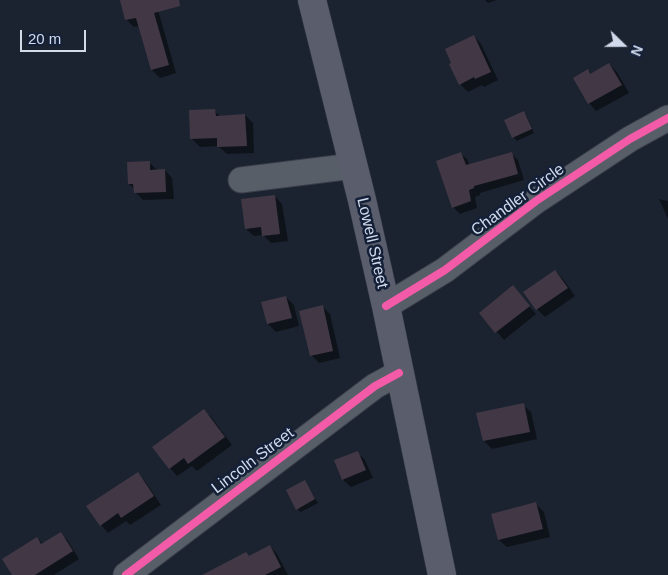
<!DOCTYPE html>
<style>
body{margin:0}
#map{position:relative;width:668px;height:575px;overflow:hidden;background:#1c2330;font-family:Helvetica,sans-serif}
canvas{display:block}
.north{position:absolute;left:598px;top:20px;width:50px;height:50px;-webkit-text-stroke:4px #142038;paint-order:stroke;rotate:112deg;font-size:14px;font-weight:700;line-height:20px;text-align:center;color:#d1daeb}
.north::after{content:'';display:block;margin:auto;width:18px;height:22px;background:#d1daeb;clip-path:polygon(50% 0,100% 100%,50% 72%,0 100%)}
.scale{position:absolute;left:20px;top:30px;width:66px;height:22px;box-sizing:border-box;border:2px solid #d1daeb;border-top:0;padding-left:6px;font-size:15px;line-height:18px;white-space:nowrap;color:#d1daeb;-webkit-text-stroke:4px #142038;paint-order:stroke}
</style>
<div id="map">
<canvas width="668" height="575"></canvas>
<div class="north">N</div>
<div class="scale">20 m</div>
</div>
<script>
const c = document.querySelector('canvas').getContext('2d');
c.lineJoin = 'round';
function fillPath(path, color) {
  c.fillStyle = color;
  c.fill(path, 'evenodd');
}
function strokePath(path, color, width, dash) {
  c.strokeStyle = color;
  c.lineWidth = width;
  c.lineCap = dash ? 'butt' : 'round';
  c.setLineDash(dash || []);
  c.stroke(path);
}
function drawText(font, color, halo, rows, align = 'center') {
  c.font = font + ' Helvetica,sans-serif';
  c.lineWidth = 5;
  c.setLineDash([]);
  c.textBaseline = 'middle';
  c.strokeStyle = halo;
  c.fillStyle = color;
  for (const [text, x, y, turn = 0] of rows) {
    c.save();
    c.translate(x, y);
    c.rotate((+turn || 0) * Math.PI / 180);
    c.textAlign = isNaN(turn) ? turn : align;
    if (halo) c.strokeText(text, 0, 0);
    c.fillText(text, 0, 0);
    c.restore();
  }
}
const shadow = new Path2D(`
 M131,0H153L156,3L176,73L160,78L152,70L139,26L134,27L127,20Z
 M485,0H497L488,3Z
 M474,36L481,44L498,80L484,87L482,85L468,92L460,84Z
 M609,64L617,72L629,93L596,111L589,103L587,71L591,74Z
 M214,111L221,117L245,115L253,123L254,153L227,154L218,146L200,147L192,139Z
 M523,112L527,116L534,133L517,141L513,137Z
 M511,153L518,160L524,180L480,193V195L475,197L477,208L460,214L453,207L461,154L468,160L469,165Z
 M149,162L157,170H165L172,178L174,199L143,200L135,192V189L129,184Z
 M275,196L282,204L288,241L271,243L263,235L254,236L246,229Z
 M659,199L668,201V219Z
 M555,271L563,279L575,296L545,317L537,309Z
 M513,287L536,314L504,340L480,313Z
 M286,297L294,305L299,326L276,332L268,324L263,303Z
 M322,306L330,314L340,358L319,363L311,355Z
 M523,405L531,412L537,439L492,449L484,441Z
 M204,410L212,418L232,445L197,471L192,466L177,476L170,468Z
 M357,452L365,460L373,478L351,487L343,480L336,461Z
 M138,474L145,481L161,505L130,525L126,521L108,533L101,525Z
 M305,482L318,503L301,512L297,509Z
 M536,504L544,512L550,537L507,547L499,540Z
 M61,533L68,541L79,559L54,575H14L37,538L43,544Z
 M270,546L277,554L288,575H212L246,553L250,557Z`);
const building = new Path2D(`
 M120,0H179L180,6L154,13L169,65L151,70L136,18L125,20Z
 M474,35L491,72L475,79L474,77L459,85L449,64L451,63L445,49Z
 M609,63L622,85L588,104L573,78L588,69L590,74Z
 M215,109L216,116L245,114L247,146L217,147V138L190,139L189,110Z
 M524,111L532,129L512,138L504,120Z
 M461,152L466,165L512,152L518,174L474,186V188L469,190L471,201L452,208L436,161Z
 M150,161V170L165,169L166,192L134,193L133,184H128L127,162Z
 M275,195L280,234L262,236L261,227L245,229L241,199Z
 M555,270L568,288L536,310L523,292Z
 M513,285L530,306L495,333L479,313Z
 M286,296L292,318L267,324L261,302Z
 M323,305L333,351L310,356L299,311Z
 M524,403L530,432L483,441L476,413Z
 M204,409L225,437L188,464L184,458L169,469L152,447Z
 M358,451L366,470L342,480L334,460Z
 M138,472L154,496L121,518L118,513L100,526L86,506Z
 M305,480L315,499L296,510L286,490Z
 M536,502L543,529L498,540L491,514Z
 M61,532L73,551L35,575H12L2,559L37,537L41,544Z
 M270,545L281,567L265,575H202L246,552L249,556Z`);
const minor = new Path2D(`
 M241,180L353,166
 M386,306L445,270L536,201L630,139L668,118
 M126,575L375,386L399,373`);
const major = new Path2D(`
 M312,0L362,200L386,306L442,575`);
const cycleway = new Path2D(`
 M386,306L445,270L536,201L630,139L668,118
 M126,575L375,386L399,373`);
const streetNames = [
 ["Chandler Circle",518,200,-36],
 ["Lowell Street",372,243,77],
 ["Lincoln Street",253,461,-37]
];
fillPath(shadow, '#0007');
fillPath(building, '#423845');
strokePath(minor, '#393e4a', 27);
strokePath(major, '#393e4a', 29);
strokePath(minor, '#585e68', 25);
strokePath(major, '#5a5d6b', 28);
strokePath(cycleway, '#f35aa7', 8);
drawText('16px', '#d1daeb', '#142038', streetNames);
</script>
